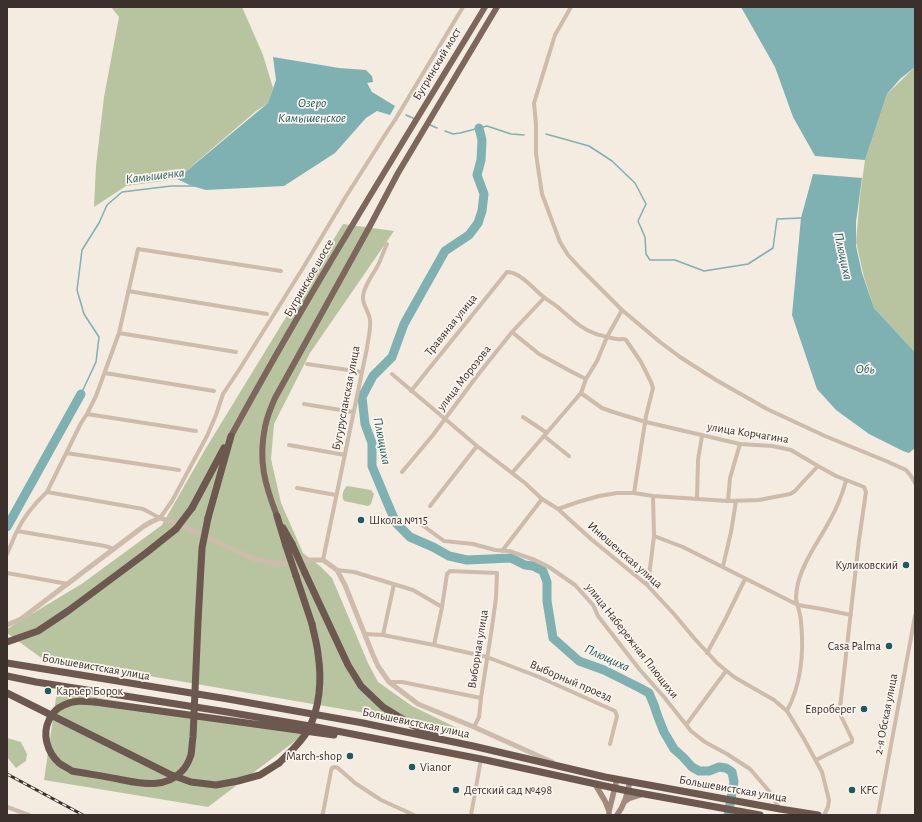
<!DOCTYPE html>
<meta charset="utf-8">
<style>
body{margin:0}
#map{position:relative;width:922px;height:822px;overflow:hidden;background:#f4ebe1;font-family:"Alegreya Sans",sans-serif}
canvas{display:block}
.frame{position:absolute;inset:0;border:8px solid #3b302b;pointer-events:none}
</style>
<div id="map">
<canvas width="922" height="822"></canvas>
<div class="frame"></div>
</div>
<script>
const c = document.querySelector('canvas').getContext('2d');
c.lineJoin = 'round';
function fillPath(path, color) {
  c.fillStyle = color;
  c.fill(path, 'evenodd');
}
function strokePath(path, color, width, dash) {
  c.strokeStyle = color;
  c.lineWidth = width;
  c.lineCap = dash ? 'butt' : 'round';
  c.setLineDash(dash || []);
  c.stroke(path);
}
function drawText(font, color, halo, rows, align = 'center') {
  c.font = font + ' "Alegreya Sans",sans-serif';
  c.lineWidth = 3.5;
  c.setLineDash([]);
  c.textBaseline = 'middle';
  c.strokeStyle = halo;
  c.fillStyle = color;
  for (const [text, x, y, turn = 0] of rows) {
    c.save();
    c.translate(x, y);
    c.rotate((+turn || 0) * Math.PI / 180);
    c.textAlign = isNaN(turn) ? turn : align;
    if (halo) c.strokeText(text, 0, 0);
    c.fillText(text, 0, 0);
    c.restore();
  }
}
const green = new Path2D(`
 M111,7H242L263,55L273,88L268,103L256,111L177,179L126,186L94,207L96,166L104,97L119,17Z
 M915,67V351L912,349L874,308L864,277L856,242L860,196L865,160L887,94Z
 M343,224L394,231L310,353L274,424L271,459L281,503L303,553L321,567L332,578L368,663L378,682L412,706L459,729L56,660V658L51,657L50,660L40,657L7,633V629L83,583L162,525L206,448Z
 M347,486L371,490L374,494L371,504L368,506L344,501C341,495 343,491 347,486Z
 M57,691L307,732L208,807L44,780Z
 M7,738L21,742L27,754L26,761L16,768L7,757Z`);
const water = new Path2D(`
 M741,7H915V67L900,79L887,94L865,160L815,156L793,117L775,67Z
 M273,57L339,68L366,70L372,76L373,82L367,83L372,92L395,106L390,115L377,111L366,118L335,153L284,186L206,190L192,186L177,179L268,103L276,80Z
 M813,174L862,178L856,222V246L862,273L874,308L912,349L915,351V448L909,453L903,451L869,434L836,410L817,389L792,315L801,218Z`);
const stream = new Path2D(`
 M406,115L415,119
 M430,125L437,128
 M445,131L453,134L460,133L487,126L511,134L524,135
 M546,134L589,146L612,161L635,183L646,204L638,221L645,237L646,254L650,260H675L704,271L748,264L773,248L777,219L801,218
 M81,394L96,362L99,337L84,314L77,290L82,250L99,223L107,205L122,192L171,186H193`);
const river = new Path2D(`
 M479,128L482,140L481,160L477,175L484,194L482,211L478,223L469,235L445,251L404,324L392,357L373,376L362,397L365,424L372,443V466L387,502L396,523L410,537L433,547L449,556L467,560L511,558L525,565L533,566L543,571L547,582V601L553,638L579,661L604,670L640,688L649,693L654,705L658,717L664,732L674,749L683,757L692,767L699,771H709L719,767L726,768L732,772L734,782L728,815
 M7,527L81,394`);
const minor = new Path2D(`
 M571,7L555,35L534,103L536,125V154L542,194L560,242L568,255L581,269L622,310L660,342L680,357L716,380L767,409L825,436L886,461L906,470L911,476L915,483
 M128,291L267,314
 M512,332L539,354L574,373L586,379
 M119,333L236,352
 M307,364L362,372
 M105,373L214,391
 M392,374L477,446L525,483L542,499L558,509L591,539L647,585L674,614L694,638L717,663L734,677L774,700L787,711L804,739L822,772L829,800L828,807L824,815
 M411,391L507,272C521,272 535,291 545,298C550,302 556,305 560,309C573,320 580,328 596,334C600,335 613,339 617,339C621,340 622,338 626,340L641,362L651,382L653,388L646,416L634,493
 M581,393L602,408L613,412L646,422L740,444L772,446L791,450L818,466L836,476L864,487L866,492L859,540L840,708L841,716L852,739V742L816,760
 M304,404L353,412
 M87,414L196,431
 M523,417L547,433
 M544,436L569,456
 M289,445L345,455
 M66,453L179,470
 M402,472L433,435L477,376L512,332L544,298
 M512,473L581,393L586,379L597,361L607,337L622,310
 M297,488L336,495
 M47,492L143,509L160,518L172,501L207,436L216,415L223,394L239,370L303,268L345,198L385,135L395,120L463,7
 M653,496L654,536
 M697,499L698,460L702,436
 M728,501L730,478L740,444
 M430,506L477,446
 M558,509L578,502L599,496L617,493H634L653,496L728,501L759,500L790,494L795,491L803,482L818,466
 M418,522L444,541L473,544L495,550L509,551L535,560L549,567L575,585L593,605L598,616L640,670L664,697L691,731L705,742L727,754L750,769L769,791L780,809
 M17,531L105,546L114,549
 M502,551L542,499
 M7,554C10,547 13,540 16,533C23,518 35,503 47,492L81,423L87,414L96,396L119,333L138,249L281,271
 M323,560L367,348C368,339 371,329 370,320C369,311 362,305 363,296C364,286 372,276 377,267C381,260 383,252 387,244
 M723,566L731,532L736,501
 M337,570L354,572L413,590L442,607
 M7,573L68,584
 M647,585L649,576L654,536L683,547L798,605L822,609L851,615
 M365,634L383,635L434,645L487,657L539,677L615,711L617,716L610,744
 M383,635L394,584
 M434,645L442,607L447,574L450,571L497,573L496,598L492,627L481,698L479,717L474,727
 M707,653L725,620L745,579
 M389,682H402L481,698
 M787,711C801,684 804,651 801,622C801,614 797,606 796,598C796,593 797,588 798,583C804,560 819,541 830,520C837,508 842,495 846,481
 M686,725L726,671
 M7,807L29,815
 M322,815L323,813L331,771L332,768L335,767L338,768L355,783L381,800L414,815
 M471,815L481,759
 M878,815L915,616`);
const tertiary = new Path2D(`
 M7,625L21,619L144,526L151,522L160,518L183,526L254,559L277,564L292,563L307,560H323L337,570L345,585L373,655L378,666L389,682L418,704L474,727L552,762`);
const secondary = new Path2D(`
 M595,784L605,801L609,811
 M624,802L630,798L643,794
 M609,815V811L617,779
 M617,815C624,806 628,792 630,781`);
const primary = new Path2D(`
 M231,436C310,290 399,149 485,7
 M277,516C265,485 258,461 265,427C267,417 271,407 275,398L371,224L398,173L497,7`);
const trunk = new Path2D(`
 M192,508L224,448
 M277,516L286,546
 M208,518L231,436
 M283,528L292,544
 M305,573L348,665L361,686L383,707L412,725L435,735
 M296,576L312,624
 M7,642L38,631L68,611L146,553L176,529
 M7,663L228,699L363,723L473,746L605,777L780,809L818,815
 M7,676L36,682L227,712L316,727L481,759L628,791L760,815
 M7,693L169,774L191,782L216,785L238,781L260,775L279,763
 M95,702L334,735`);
const rail = new Path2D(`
 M7,774L83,815`);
const trunkBridge = new Path2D(`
 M176,529L192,508
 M292,544L305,573
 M286,546L296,576
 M95,702C84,701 74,700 64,705C57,708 52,713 49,720C42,734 47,752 59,763C63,766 68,768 72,771C88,774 103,776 118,779C139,783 165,790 182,771C186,767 189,761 191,755C192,749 192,743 193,737L198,622L202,548L208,518
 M279,763C289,753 301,743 308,730C320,708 322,679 318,654C317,644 314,634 312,624`);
const markers = [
 [361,520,4,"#1f5a5e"],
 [906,565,4,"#1f5a5e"],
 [889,646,4,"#1f5a5e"],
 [48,691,4,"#1f5a5e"],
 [864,709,4,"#1f5a5e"],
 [350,756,4,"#1f5a5e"],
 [412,767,4,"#1f5a5e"],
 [456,790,4,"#1f5a5e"],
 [852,790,4,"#1f5a5e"]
];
const streetNames = [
 ["Бугринский мост",437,64,-59],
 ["Бугринское шоссе",309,278,-60],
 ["Травяная улица",451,325,-51],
 ["улица Морозова",464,378,-52],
 ["Бугурусланская улица",346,398,-79],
 ["улица Корчагина",748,433,9],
 ["Инюшенская улица",625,555,41],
 ["улица Набережная Плющихи",632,641,52],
 ["Выборная улица",478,649,-81],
 ["Большевистская улица",96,667,10],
 ["Выборный проезд",571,681,23],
 ["2-я Обская улица",886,714,-79],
 ["Большевистская улица",416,723,12],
 ["Большевистская улица",733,789,10]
];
const poiNames = [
 ["Школа №115",369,520],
 ["Куликовский",898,565,"right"],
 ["Casa Palma",881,646,"right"],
 ["Карьер Борок",56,691],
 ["Евроберег",856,709,"right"],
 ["March-shop",342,756,"right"],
 ["Vianor",420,767],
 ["Детский сад №498",464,790],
 ["KFC",860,790]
];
const waterNames = [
 ["Озеро",312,103],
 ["Камышенское",312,118],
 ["Камышенка",155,176,-7],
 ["Плющиха",843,256,78],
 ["Обь",865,369],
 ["Плющиха",382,441,79],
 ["Плющиха",607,658,25]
];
fillPath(green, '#b8c4a0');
fillPath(water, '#7fb0b2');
strokePath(stream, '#7fb0b2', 1.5);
strokePath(river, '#7fb0b2', 9);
strokePath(minor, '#cdbbac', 4);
strokePath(tertiary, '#cdbbac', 5);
strokePath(secondary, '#a18a7d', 5.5);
strokePath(primary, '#7d675c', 6);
strokePath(trunk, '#6c584f', 7);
strokePath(rail, '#3b302b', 3);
strokePath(rail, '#fbf5ee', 1.5, [4.5]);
strokePath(trunkBridge, '#6c584f', 7);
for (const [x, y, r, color] of markers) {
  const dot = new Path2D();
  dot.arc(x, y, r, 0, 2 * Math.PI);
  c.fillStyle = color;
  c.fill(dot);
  strokePath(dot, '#fbf5ee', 1.5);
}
drawText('12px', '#3b302b', '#fbf5ee', streetNames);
drawText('12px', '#3b302b', '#fbf5ee', poiNames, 'left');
drawText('italic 13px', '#1f5a5e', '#fbf5ee', waterNames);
</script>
